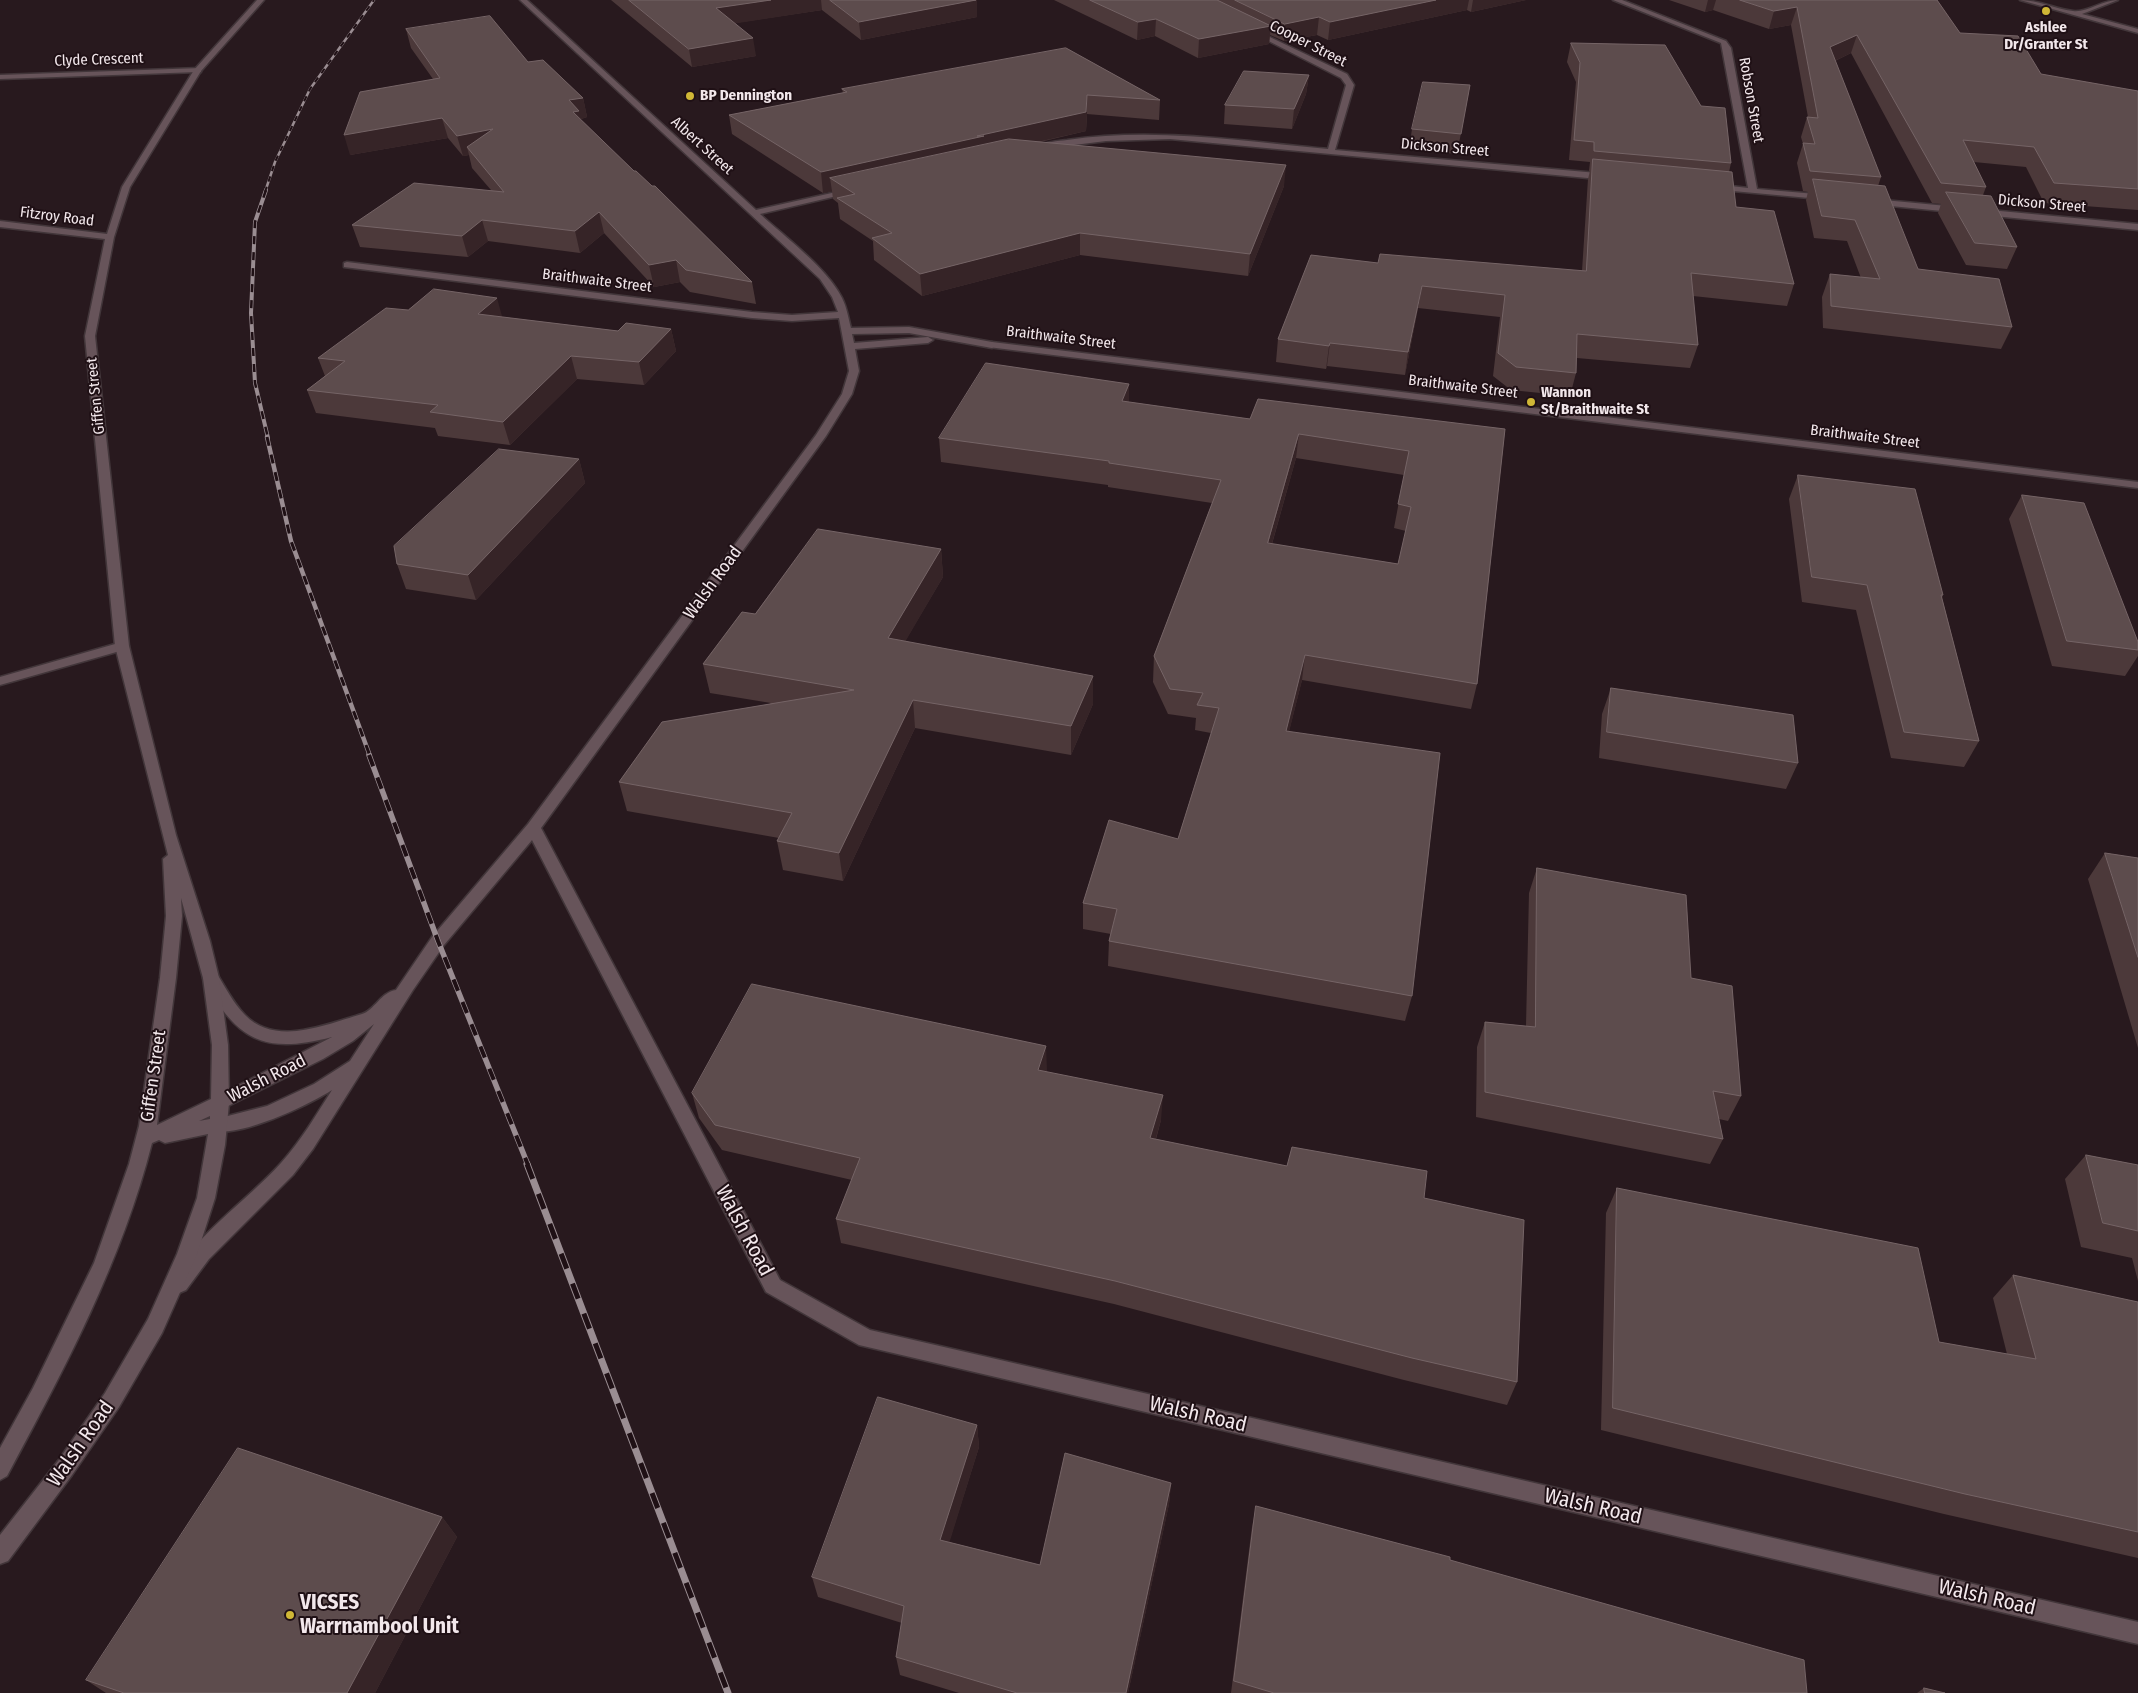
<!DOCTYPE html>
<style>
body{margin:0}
canvas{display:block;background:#28191e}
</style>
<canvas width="2138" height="1693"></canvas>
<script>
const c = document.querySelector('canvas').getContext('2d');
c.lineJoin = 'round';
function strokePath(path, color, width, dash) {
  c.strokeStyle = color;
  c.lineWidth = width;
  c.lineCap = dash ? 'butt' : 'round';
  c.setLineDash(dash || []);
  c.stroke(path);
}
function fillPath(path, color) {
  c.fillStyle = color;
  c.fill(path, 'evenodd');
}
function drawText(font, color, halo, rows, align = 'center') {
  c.font = font + ' "Fira Sans Condensed",sans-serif';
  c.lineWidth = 4;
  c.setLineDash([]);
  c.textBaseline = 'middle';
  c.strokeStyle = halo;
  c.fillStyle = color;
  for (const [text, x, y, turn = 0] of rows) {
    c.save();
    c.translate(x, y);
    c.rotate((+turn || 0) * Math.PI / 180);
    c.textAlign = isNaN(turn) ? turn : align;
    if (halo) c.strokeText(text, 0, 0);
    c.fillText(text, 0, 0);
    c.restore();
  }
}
const minor = new Path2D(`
 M520,0H527L756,210L854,188V192L760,214C785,237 827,268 842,298C847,308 848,317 851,328L909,327L992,342L997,345L992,348L909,333L852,334L854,343L928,337L933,340L928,343L855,349L859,371L852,394L826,436L541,828L780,1280L870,1330L2138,1622V1644L859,1345L766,1292L532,840L444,945L413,990L313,1149L293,1175L209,1259L186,1290L179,1293L172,1290L169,1284C190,1239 248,1200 281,1163C301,1141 316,1115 332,1090C309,1105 237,1139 212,1130L209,1125L212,1120L267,1106L314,1084L350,1061L374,1024L353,1041L323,1059L220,1110L214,1108L211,1103L214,1098L332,1037C263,1055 236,1040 203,978L205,974L211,972L217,974C226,988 233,1003 245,1015C276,1047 327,1024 362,1014C374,1011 381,992 396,990L432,937L528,824L816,435L842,394L849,371L839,318L792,321L752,318L344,267V263L347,262L752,312L792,315L838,312L832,297L820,279Z
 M1613,0H1622L1726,41L1731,48L1757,189L1828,195L1831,196V200L1711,189L1710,187L1714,184L1748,188L1721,43Z
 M2020,0C2039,0 2055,9 2073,11C2086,13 2103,0 2118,0L2082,14L2138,29V33Z
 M1249,29H1253L1347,74L1354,85L1335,150L1609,174L1613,177L1609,180L1170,139L1106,141L1042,149L1038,147C1045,142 1058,141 1067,140C1154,127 1241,141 1328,149L1346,85L1341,78L1249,31Z
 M201,68V72H198L0,79V75Z
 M1873,199L2138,224V230L1870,204V200Z
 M122,642L129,646L127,649L0,685V677Z`);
const tertiary = new Path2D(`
 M257,0H264L201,71L130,187L114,237L95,336L129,646L176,835L210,941L219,978L228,1045L229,1103L225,1145L215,1198L197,1254L162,1333L119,1407L72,1475L8,1561L0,1564V1535L58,1461L105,1393L148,1319L177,1254L197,1198L208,1134L165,1143L159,1140L152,1143C122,1261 64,1370 7,1476L0,1480V1448L33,1388L94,1263L129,1164L139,1126L160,978L166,916L163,859L168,855L115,646L85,336L105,239L0,227V221L107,234L122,187L194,70ZM181,898L203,978L212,1045L211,1099L157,1125L176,978L182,916ZM210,1116V1119L199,1121Z
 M992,342L2138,482V488L988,347V343Z`);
const railFar4 = new Path2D(`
 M265,192L275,162L310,89L374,0`);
const railFar3 = new Path2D(`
 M266,190L255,222L251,313L255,383L268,438`);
const railFar2 = new Path2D(`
 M267,437L291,541L370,756`);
const railFar1 = new Path2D(`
 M369,755L438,941L528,1165`);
const rail = new Path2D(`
 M527,1164L728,1693`);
const wall = new Path2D(`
 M611,0H977V17L861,40L822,10L735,23L756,56L692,67Z
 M1054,0H1526L1471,12L1467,10L1328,40L1317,35L1284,41L1270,35L1269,44L1198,58L1155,36L1137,40Z
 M1669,0H1937L1960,33L2041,74L2138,91V210L2044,203L2026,167L1974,162L1986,187L1983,195L2017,247L2007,269L1966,265L1938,213L1941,204L1932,203L1851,53L1835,61L1881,177L1878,186L1918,269L2012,327L2001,349L1823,328L1822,297L1830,274L1861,278L1847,241L1814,238L1806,200L1808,192L1803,191L1797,163L1803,144L1801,137L1807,117H1808L1791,25L1769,29L1713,10L1705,12Z
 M406,29L528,62L583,98L587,117L581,119V121L634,171L752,282L756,304L690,292L680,282L654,287L604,233L580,253L488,241L468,257L360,247L352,225L491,190L472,168L469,155L463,156L448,138L350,155L433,79L411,48Z
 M1571,43L1731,163L1729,172L1736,207L1794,284L1787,306L1693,296L1698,345L1690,368L1577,358L1576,373L1570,396L1511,390L1493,376L1500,317L1418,308L1405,375L1327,366L1326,369L1276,362L1278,339L1378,263L1582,271L1588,179L1590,171H1589L1590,162L1569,160L1576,82L1567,62Z
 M1066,48L1160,100L1159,120L1087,114L1086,131L1040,142L1284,186L1248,276L1080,255L922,296L874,260L873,241L840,219L838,203L833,199L832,191L823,193L732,134L729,115L843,93L842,89Z
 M1309,75L1306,94L1292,129L1224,124L1225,105Z
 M1470,85L1457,154L1409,149L1412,129Z
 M502,317L618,331L671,329L676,351L644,385L577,379L510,445L438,436L435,428L316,413L307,390L325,376L318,358Z
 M1129,402L1250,419L1505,429L1477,684L1471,709L1302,680L1289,731L1412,996L1405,1021L1108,966L1109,941L1111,934L1083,929V903L1178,839L1211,733L1195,730L1196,718L1168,714L1153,682L1154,656L1212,503L1108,487V485L941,462L939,438ZM1296,458L1404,475L1394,528L1406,531L1398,564L1272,544Z
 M579,459L585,483L476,600L406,589L397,564Z
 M1798,475L1943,595L1942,598L1979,741L1964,767L1891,758L1856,610L1802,602L1789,499Z
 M2022,495L2138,642V656L2125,676L2052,666L2009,519Z
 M941,549L943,577L905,641L1093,704L1071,755L915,728L843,881L783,870L777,841L779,838L627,811L619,782L771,703L710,693L703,664L755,614Z
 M1611,688L1798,763L1786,789L1599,758L1602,714Z
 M2105,853L2138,858V1048L2088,879Z
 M1537,868L1691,978L1741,1096L1728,1121L1719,1119L1723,1139L1710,1164L1476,1117L1477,1047L1485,1022L1526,1026L1529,893Z
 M1046,1046V1072L1161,1120L1156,1139L1424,1198L1517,1382L1507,1405L1404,1380L1114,1304L841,1243L836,1219L852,1180L722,1150L699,1118L692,1093Z
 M2086,1155L2138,1165V1281L2132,1258L2081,1247L2065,1179Z
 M1617,1188L1939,1342L2007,1354L1993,1298L2013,1275L2138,1302V1558L1944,1514L1601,1430L1606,1213Z
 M977,1425L979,1447L949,1542L1040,1565L1171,1483L1169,1504L1128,1693H959L900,1675L896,1657L902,1623L818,1597L812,1577Z
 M1256,1506L1450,1560L1807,1693H1231L1252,1527Z
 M442,1517L457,1537L375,1693H106L86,1680Z
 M1924,1688L1945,1693H1917Z`);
const shadedWall = new Path2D(`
 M771,0H821L822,10L719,26L716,8Z
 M977,0V17L861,40L859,22Z
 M1436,0H1469L1467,10L1328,40L1330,22Z
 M1473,0H1526L1471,12Z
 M1708,0H1716L1713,10L1705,12Z
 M1797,7L1791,25L1769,29L1774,11Z
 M1319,17L1317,35L1284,41L1285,24Z
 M1156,19L1155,36L1137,40L1138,22Z
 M1271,26L1269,44L1198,58L1199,39Z
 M1857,35L1851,53L1824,66L1830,47Z
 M753,38L756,56L692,67L689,49Z
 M1309,75L1306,94L1292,129L1294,109Z
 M1087,95V114L1086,131L984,154L830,178L832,191L823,193L821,172Z
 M583,98L587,117L581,119L583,131L577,132L569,100Z
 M442,118L448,138L350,155L344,135Z
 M493,129L467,147L469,155L463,156L457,136Z
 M1286,165L1284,186L1248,276L1250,254Z
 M599,212L604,233L580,253L575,231Z
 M482,220L488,241L468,257L462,236Z
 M1080,233V255L922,296L920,274Z
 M676,260L680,282L654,287L649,265Z
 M1422,286L1418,308L1405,375L1408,352Z
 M497,298L503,320L478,314Z
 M671,329L676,351L644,385L639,362Z
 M1330,343L1327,366L1326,369L1329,346Z
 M571,356L577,379L510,445L503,422Z
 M1129,384V407L1122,401Z
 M1299,434L1296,458L1265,568L1268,543Z
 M579,459L585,483L476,600L468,575Z
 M941,549L943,577L891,666L888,638Z
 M1305,655L1302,680L1283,756L1286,731Z
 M1093,676V704L1071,755V726Z
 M913,700L915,728L843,881L839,853Z
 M1046,1046L1047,1071L1038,1095V1070Z
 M1163,1095L1161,1120L1149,1162L1150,1138Z
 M977,1425L979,1447L944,1560L940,1540Z
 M1171,1483L1169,1504L1128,1693H1126Z
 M442,1517L457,1537L375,1693H347Z`);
const building = new Path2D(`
 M629,0H771L716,8L753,38L689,49Z
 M830,0H976L859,22Z
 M1090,0H1217L1271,26L1199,39L1156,19L1138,22Z
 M1235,0H1436L1330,22L1319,17L1285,24Z
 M1740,0H1937L1960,33L2018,36L2041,74L2138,91V189L2054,183L2034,147L1963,140L1986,187L1941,183L1857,35L1830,47L1881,177L1810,171L1803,143L1815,144L1807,117L1818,118L1797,7L1774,11Z
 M490,16L528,62L543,60L583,98L569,100L579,111L573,112L634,171H636L652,186H655L752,282L686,270L676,260L649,265L599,212L575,231L482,220L462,236L352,225L414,183L504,192L467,147L493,129L457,136L442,118L344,135L360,92L440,78L406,29Z
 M1571,43L1665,45L1701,106L1725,108L1731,163L1594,151V142L1574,140L1580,63Z
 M1066,48L1160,100L1087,95L1086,112L977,136H984L821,172L729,115L847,92L842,89Z
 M1244,71L1309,75L1294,109L1225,105Z
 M1423,82L1470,85L1461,134L1412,129Z
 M1009,139L1286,165L1250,254L1080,233L920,274L872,238L892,233L837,198L855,194L830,178Z
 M1593,159L1732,172L1736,207L1774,211L1794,284L1691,273L1698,345L1577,334L1576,373L1516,367L1498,353L1505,295L1422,286L1408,352L1330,343L1329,346L1278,339L1311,255L1378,263L1380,254L1586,271Z
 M1813,179L1885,186L1918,269L1999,279L2012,327L1831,306L1830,274L1880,279L1855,220L1822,216Z
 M1946,192L1991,196L2017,247L1975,243Z
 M434,289L497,298L478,314L618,331L626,323L671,329L639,362L571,356L503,422L430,412L438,405L307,390L345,361L318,358L386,308L408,310Z
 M986,363L1129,384L1122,401L1250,419L1258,399L1505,429L1477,684L1305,655L1286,731L1440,753L1412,996L1109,941L1117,909L1083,903L1109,820L1178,839L1219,708L1197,705L1203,693L1170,689L1154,656L1221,480L1109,463V461L939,438ZM1299,434L1409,451L1398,504L1411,507L1398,564L1268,543Z
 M499,449L579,459L468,575L397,564L394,546Z
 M1798,475L1915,489L1943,595H1941L1979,741L1904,732L1867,585L1812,577Z
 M2022,495L2084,503L2138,642V650L2067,641Z
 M818,529L941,549L888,638L1093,676L1071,726L913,700L839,853L777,841L792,813L619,782L662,722L854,690L703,664L742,612L755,614Z
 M1611,688L1793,715L1798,763L1607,732Z
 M2105,853L2138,858V957Z
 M1537,868L1686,895L1691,978L1732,986L1741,1096L1713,1091L1723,1139L1485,1092V1022L1535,1027Z
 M752,984L1046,1046L1038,1070L1163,1095L1150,1138L1287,1166L1292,1147L1427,1171L1424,1198L1524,1220L1517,1382L1412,1358L1115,1281L836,1219L860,1158L715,1125L692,1093Z
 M2086,1155L2138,1165V1231L2103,1223Z
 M1617,1188L1918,1248L1939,1342L2036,1359L2013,1275L2138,1302V1532L1965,1494L1613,1408Z
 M878,1397L977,1425L940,1540L1040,1565L1065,1453L1171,1483L1126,1693H1017L896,1657L904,1606L812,1577Z
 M238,1448L442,1517L347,1693H124L86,1680Z
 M1256,1506L1450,1557V1560L1804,1660L1807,1693H1274L1234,1681Z
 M1924,1688L1945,1693H1925Z`);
const markers = [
 [2046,11,5,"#d0b736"],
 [690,96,5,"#d0b736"],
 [1531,402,5,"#d0b736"],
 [290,1615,5,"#d0b736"]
];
const farPoinames = [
 ["Ashlee",2046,28,"center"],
 ["Dr/Granter St",2046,45,"center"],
 ["BP Dennington",700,96],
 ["Wannon",1541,393],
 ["St/Braithwaite St",1541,410]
];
const farStreetnames = [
 ["Cooper Street",1308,44,27],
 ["Clyde Crescent",99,60,-2],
 ["Robson Street",1751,100,80],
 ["Albert Street",702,146,42],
 ["Dickson Street",1445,148,5],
 ["Dickson Street",2042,204,5],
 ["Fitzroy Road",57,217,7],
 ["Braithwaite Street",597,281,7],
 ["Braithwaite Street",1061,338,7],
 ["Braithwaite Street",1463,387,7],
 ["Giffen Street",96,396,-96],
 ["Braithwaite Street",1865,437,7]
];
const streetNames = [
 ["Walsh Road",713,583,-54],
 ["Giffen Street",154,1076,-82],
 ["Walsh Road",267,1079,-27]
];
const nearStreetnames = [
 ["Walsh Road",744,1231,62],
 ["Walsh Road",1198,1415,13],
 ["Walsh Road",81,1444,-55],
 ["Walsh Road",1593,1507,13],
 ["Walsh Road",1987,1598,13]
];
const nearPoinames = [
 ["VICSES",300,1603],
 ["Warrnambool Unit",300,1627]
];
strokePath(minor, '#42363a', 3);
strokePath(tertiary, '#42363a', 3);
fillPath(minor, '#67545a');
fillPath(tertiary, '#67545a');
strokePath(railFar4, '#9a8d92', 2.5);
strokePath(railFar3, '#9a8d92', 4);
strokePath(railFar2, '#9a8d92', 4.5);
strokePath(railFar1, '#9a8d92', 5.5);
strokePath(rail, '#9a8d92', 7);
strokePath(railFar4, '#1f1015', 2, [5.5]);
strokePath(railFar3, '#1f1015', 2.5, [8]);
strokePath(railFar2, '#1f1015', 3, [9]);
strokePath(railFar1, '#1f1015', 4, [12]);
strokePath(rail, '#1f1015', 5, [16]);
fillPath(wall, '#4c393a');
fillPath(shadedWall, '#362427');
fillPath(building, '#5d4c4d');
strokePath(building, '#756466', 1);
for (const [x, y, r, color] of markers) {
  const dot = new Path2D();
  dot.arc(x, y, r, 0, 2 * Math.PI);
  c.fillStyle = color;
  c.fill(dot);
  strokePath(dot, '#1f1015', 2);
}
drawText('bold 15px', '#f2e7eb', '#1f1015', farPoinames, 'left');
drawText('15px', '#f2e7eb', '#1f1015', farStreetnames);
drawText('18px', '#f2e7eb', '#1f1015', streetNames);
drawText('21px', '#f2e7eb', '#1f1015', nearStreetnames);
drawText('bold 21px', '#f2e7eb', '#1f1015', nearPoinames, 'left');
</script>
